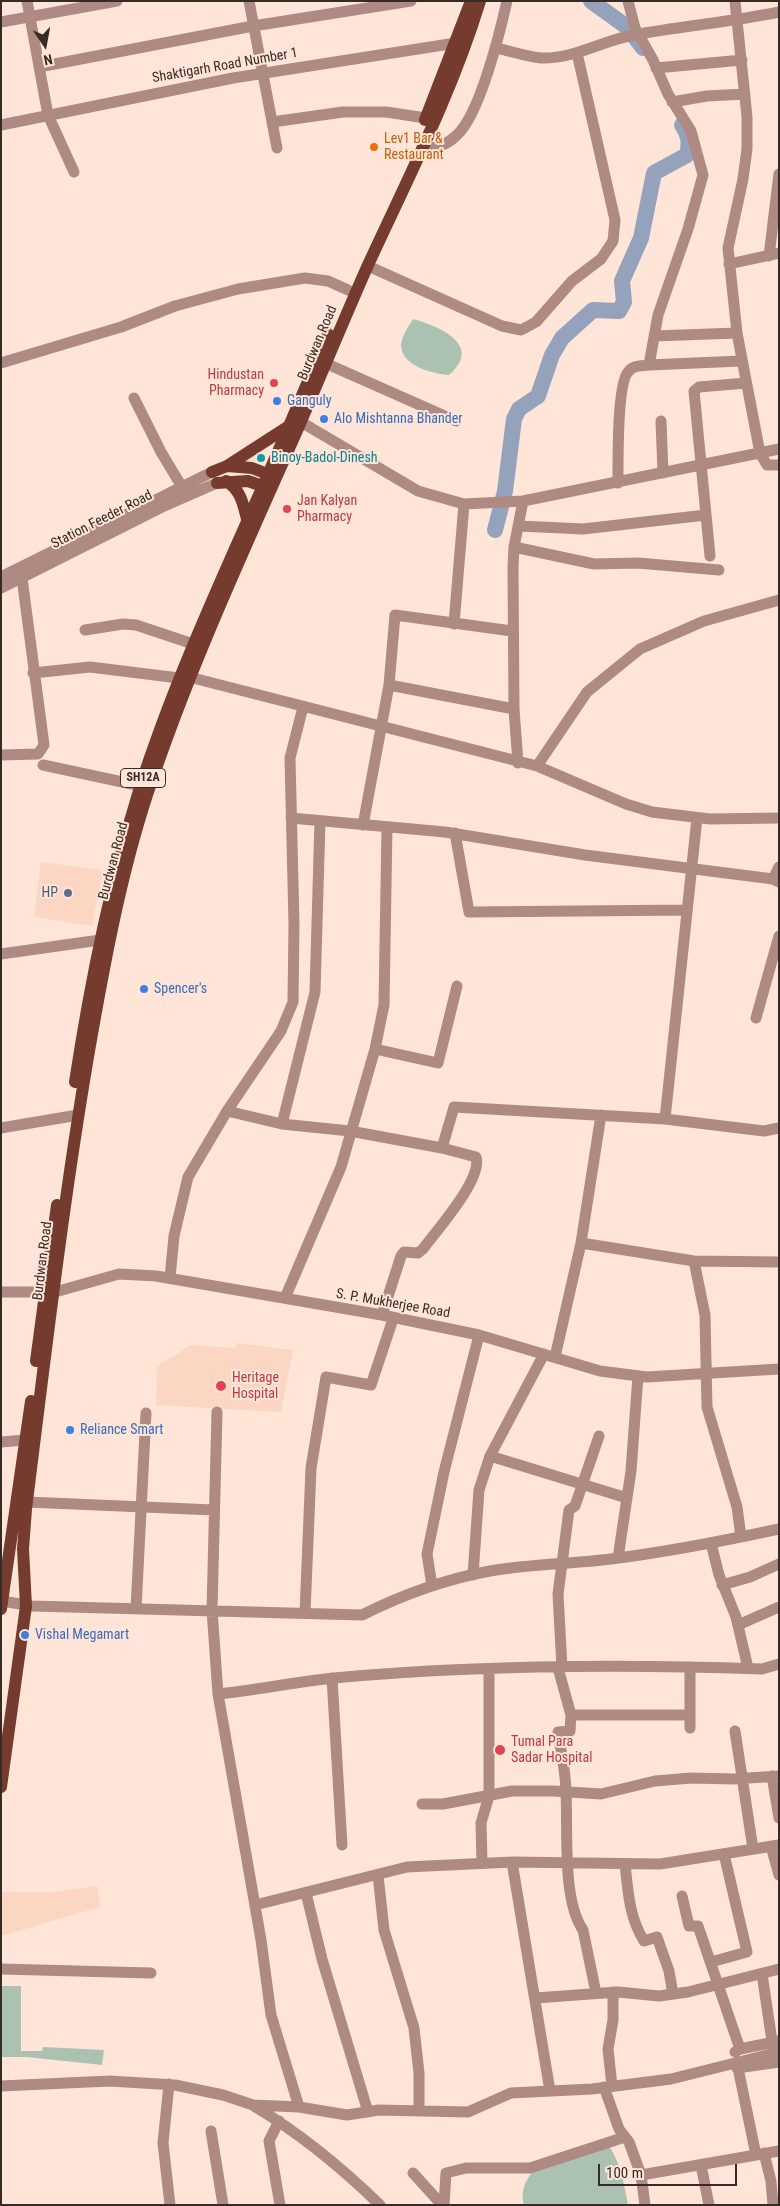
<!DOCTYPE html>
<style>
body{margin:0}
#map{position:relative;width:780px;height:2206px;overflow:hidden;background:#fee5d8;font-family:"Roboto Condensed",sans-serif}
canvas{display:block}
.frame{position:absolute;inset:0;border:2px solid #362b25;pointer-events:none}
.north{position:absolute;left:20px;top:20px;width:50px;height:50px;-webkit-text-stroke:4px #fee5d8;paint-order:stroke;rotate:168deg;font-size:14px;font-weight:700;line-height:20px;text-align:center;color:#362b25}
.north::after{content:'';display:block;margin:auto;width:18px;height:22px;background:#362b25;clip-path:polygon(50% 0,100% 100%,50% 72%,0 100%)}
.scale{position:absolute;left:598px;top:2164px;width:139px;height:22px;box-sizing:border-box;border:2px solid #362b25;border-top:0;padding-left:6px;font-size:15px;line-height:18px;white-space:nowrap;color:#362b25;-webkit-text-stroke:4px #fee5d8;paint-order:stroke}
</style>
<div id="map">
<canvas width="780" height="2206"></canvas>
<div class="frame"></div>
<div class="north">N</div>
<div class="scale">100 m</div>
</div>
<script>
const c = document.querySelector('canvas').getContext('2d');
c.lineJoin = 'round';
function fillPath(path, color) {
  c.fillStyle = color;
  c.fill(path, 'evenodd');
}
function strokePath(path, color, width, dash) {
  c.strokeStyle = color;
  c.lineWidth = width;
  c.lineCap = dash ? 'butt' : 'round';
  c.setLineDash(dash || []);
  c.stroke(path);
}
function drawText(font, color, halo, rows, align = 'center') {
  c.font = font + ' "Roboto Condensed",sans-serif';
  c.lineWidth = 4;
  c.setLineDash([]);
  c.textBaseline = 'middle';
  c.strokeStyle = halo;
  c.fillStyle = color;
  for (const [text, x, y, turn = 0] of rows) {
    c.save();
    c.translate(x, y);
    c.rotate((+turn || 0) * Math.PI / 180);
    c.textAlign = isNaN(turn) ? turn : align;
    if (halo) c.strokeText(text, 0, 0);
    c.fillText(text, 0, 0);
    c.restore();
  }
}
const built = new Path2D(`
 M41,862L103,870L92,926L34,917Z
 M236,1343L293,1350L281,1412L156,1405L157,1367L191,1345L235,1348Z
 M97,1886L100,1907L1,1936V1892H55Z`);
const green = new Path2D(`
 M413,319C439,326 484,345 449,375C433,374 401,366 401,345C402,336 408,327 413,319Z
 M1,1986H21V2051H42L43,2047L104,2050L102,2065L27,2057H1Z
 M609,2146C621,2164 624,2183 628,2205H524C520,2191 525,2181 534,2170Z`);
const river = new Path2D(`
 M591,1L627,27L643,48
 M495,530L505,491L514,419L519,409L538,396L552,355L562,338L593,310L619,311L624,302L622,281L641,238L654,173L687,155C690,142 689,136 682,125`);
const minor = new Path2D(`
 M27,1L48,115L74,172
 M249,1L277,148
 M628,1L635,28L653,60L668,94L691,131L703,175L688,229L658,315L649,365
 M735,1L747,117V149L743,179L728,248L737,333L760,453L767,465H779
 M1,22L117,1
 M496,48C511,51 527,57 541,58C575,59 603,40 634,35C682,26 731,22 779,12
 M39,67L253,26L411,1
 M656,68L742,60
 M672,102L707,96L745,94
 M272,122L343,112H386L426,118
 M1,125L233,78L456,43
 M422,148C435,149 447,145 457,135C480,114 500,32 507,1
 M769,256L779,174
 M729,264L779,253
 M368,266L502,326L521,330L536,322L572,281L601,259L613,241L615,220L577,53
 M654,336L737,333
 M1,363L121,327L175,306L238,289L305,278L328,281L348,290
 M325,363L456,421
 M134,398L161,452L182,487
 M661,421L663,473
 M301,422L418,491L464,504L523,501L779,449
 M618,483C618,463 617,385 628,372C633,365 641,366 649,365L741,361
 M519,526L583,529L706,515
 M514,547L594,564L638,563L719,570
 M710,556L694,391L699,387L746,383
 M1,577L212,472
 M1,588L162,507L217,483
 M454,624L464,504
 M85,630L123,624L136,625L193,644
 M33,673L90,667L179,678
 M189,677L537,766L626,804L652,812L710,819L779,818
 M389,685L514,709
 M1,755L38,754L44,745L22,578
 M518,763L514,709L513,567L514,547L523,501
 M43,765L141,786
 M537,766L587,692L640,649L704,621L779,600
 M291,818L445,832L585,855L773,879
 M363,825L389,685L395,615L512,631
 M455,833L469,912L687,910
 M779,867L773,879L779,882
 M1,954L100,940
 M756,1018L779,936
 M375,1049L438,1063L457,986
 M227,1111L282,1124L350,1131L442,1148L454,1107L665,1119L764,1131L779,1128
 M665,1119L697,818
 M282,1124L315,992L320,821
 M1,1128L78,1115
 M581,1243L694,1261L779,1262
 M694,1261L705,1315L707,1407L737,1507L741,1537
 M170,1278L174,1236L188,1177L227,1111L281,1031L293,1002L294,924L290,758L303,707
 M1,1292H55L119,1274L156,1276L382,1315L479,1335L600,1371L647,1377L779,1369
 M285,1298L341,1167L375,1049L384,1005L387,827
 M382,1315L401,1256L404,1252L418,1253L423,1249C436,1231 483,1179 476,1157L442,1148
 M555,1357L581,1243L601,1115
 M217,1412L212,1610L218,1694L261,1940L271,2015L299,2107
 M1,1442L25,1440
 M490,1456L627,1498
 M27,1502L214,1510
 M711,1543L719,1575L736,1617L748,1668
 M618,1558L631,1471L638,1376
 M473,1575L479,1490L490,1456L544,1354
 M722,1585L750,1577L779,1564
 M432,1586L427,1554L444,1472L479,1335
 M2,1601L32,1606L362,1615C402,1595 446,1579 490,1571C530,1564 571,1564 611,1559C667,1552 723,1541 779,1529
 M136,1609L146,1413
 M305,1613L311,1468L326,1377L371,1385L393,1319
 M738,1625L779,1607
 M558,1668L571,1715H690
 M562,1668L558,1594L569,1510L575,1506L599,1436
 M332,1678L342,1845
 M218,1694C257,1690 295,1682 334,1678C475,1665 619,1664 762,1669L779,1664
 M571,1715L570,1731L558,1732C561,1752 566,1773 566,1793C568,1830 562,1900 583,1930L596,1993
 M690,1728V1667
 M735,1731L753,1849
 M772,1776L779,1818
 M422,1804H443L512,1791H553L601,1794L655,1781L691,1778L733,1779L779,1776
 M771,1846L779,1875
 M512,1862L550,2091
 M482,1863L481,1823L489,1796V1670
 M625,1864C628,1891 629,1917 644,1941L657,1937L669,1971L673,1994
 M378,1875L384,1930L414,2028L419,2073V2111
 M306,1893L322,1959L368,2112
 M682,1896L689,1926H698L740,2049
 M255,1905L407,1867L512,1862L660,1864L779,1845
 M711,1962L747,1952L724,1854
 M1,1969L151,1973
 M762,1974L772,2041
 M535,1998L618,1992L659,1996L688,1992L779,1969
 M735,2052L740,2049L779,2041
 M737,2068L779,2062
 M738,2068L756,2155
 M169,2084L163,2143L170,2205
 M1,2086L110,2081L175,2085L223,2095L253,2105L299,2107L347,2115L379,2110L468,2112L511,2093L592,2089L671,2079L779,2052
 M612,2086L608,2049L613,2020V1992
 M604,2087L619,2129L629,2142L641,2175L645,2205
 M254,2106C301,2134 341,2167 380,2205
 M279,2121L269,2141L280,2205
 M211,2131L223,2205
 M764,2153L771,2181L773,2205
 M701,2165L709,2205
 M413,2173L442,2205
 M641,2175L779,2151
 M444,2205L446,2173L466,2168H530L625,2137`);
const major = new Path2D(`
 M425,120L471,1
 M227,466L252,468L275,477
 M212,472L227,466L289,426
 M226,481C241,490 243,504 247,519
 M217,483L248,481L268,488
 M75,1082C90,984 109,888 138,794C178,667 237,548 289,426C302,395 315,365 328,334
 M36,1361L57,1205
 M1,1609L31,1401
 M1,1787L26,1606L23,1549L26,1509C45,1357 63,1203 89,1051C104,965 120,878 147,795C189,668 245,548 299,426C322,373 344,319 368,265C408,178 452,93 480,1`);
const markers = [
 [374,147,5,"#e8710a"],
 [274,383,5,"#e0444e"],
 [277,401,5,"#3f7fe0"],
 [324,419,5,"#3f7fe0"],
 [261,458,5,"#0f9aa8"],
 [287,509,5,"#e0444e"],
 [68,893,5,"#5c6f8a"],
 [144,989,5,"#3f7fe0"],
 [221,1386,6,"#e0444e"],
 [70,1430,5,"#3f7fe0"],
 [25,1635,5,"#3f7fe0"],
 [500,1750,6,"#e0444e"]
];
const shields = [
 [143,778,45]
];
const shieldNames = [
 ["SH12A",143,778]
];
const streetNames = [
 ["Shaktigarh Road Number 1",225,66,-10],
 ["Burdwan Road",318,343,-67],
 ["Station Feeder Road",102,520,-27],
 ["Burdwan Road",114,861,-75],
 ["Burdwan Road",43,1261,-83],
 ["S. P. Mukherjee Road",393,1304,10]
];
const foodNames = [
 ["Lev1 Bar &",384,139],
 ["Restaurant",384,155]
];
const healthNames = [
 ["Hindustan",264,375,"right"],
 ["Pharmacy",264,391,"right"],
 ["Jan Kalyan",297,501],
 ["Pharmacy",297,517],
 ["Heritage",232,1378],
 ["Hospital",232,1394],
 ["Tumal Para",511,1742],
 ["Sadar Hospital",511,1758]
];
const shopNames = [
 ["Ganguly",287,401],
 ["Alo Mishtanna Bhander",334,419],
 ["Spencer's",154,989],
 ["Reliance Smart",80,1430],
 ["Vishal Megamart",35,1635]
];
const cultureNames = [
 ["Binoy-Badol-Dinesh",271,458]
];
const serviceNames = [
 ["HP",58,893]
];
fillPath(built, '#fbd6c2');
fillPath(green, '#abc2b3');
strokePath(river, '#95a2bb', 16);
strokePath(minor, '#ae8a82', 11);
strokePath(major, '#753b2e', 12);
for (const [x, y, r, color] of markers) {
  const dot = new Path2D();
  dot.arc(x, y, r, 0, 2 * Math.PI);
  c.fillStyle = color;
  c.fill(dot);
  strokePath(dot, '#fee5d8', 2);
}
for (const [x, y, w] of shields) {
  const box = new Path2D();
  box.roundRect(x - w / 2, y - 9.5, w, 19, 4);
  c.fillStyle = '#fee5d8';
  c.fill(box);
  strokePath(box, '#362b25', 1);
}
drawText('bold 12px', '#362b25', null, shieldNames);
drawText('14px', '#362b25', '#fee5d8', streetNames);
drawText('14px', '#c56008', '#fee5d8', foodNames, 'left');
drawText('14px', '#be3a42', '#fee5d8', healthNames, 'left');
drawText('14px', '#366cbe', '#fee5d8', shopNames, 'left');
drawText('14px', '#0d838f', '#fee5d8', cultureNames, 'left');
drawText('14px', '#4e5e75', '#fee5d8', serviceNames, 'right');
</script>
